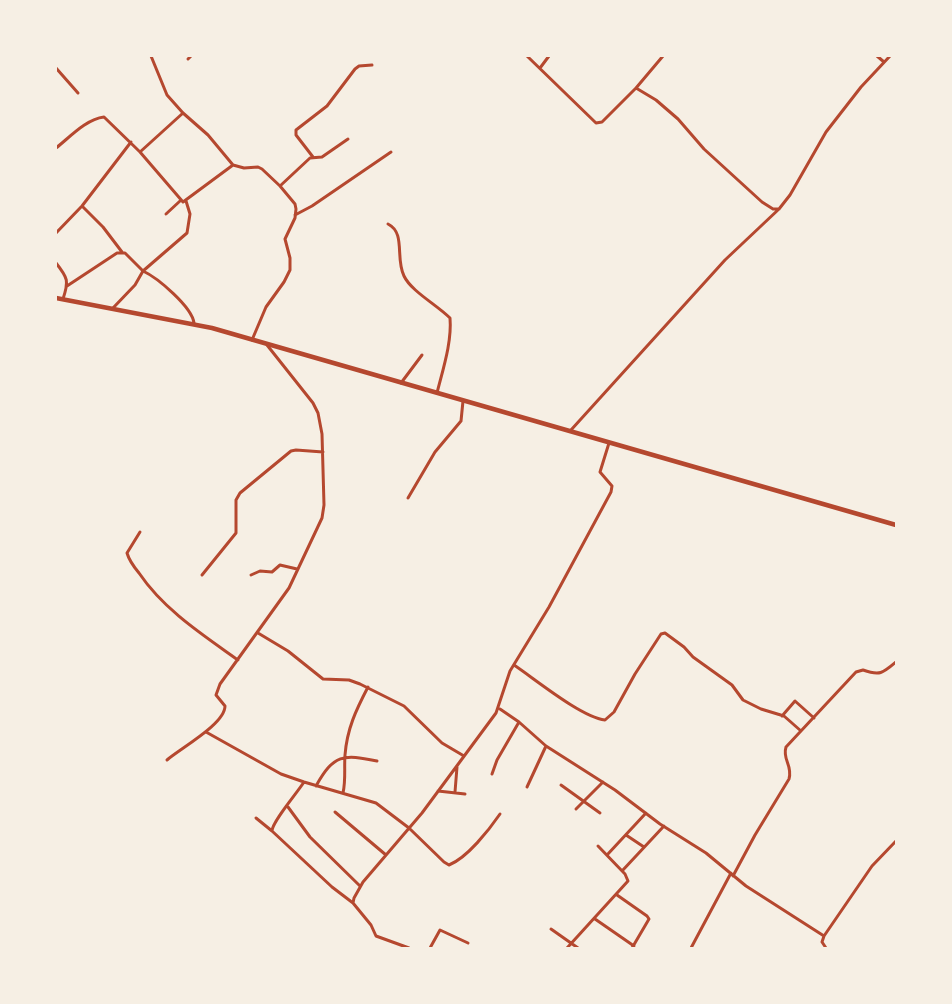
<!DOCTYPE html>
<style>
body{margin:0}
#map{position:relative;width:952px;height:1004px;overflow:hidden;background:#f6efe4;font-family:"Crimson Pro",serif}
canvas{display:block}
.frame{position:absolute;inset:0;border:57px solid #f6efe4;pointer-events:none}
</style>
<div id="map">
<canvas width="952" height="1004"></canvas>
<div class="frame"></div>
</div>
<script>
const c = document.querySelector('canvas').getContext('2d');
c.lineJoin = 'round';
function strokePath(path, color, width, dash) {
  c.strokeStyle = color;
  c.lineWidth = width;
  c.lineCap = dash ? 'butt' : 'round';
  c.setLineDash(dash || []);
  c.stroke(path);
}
const minor = new Path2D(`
 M151,56L167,95L183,113L208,135L233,165L244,168L258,167L262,169L280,186L295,204L296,209L295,218L285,239L290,258V270L284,282L266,307L252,340
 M527,56L596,123L602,122L636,88L656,100L678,119L704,149L762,202L773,209H779
 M877,56L884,62
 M188,59L191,56
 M56,68L78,93
 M540,68L549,56
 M636,88L663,56
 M56,148C69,138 86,119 104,117L140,152L183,202L233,165
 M140,152L183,113
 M313,157L296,135V130L327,106L355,69L359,66L372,65
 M280,186L310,158L322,157L348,139
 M186,201L190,214L187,233L143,271C158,278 192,307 194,323
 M82,206L103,227L122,252
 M166,214L180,201
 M295,215L312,206L391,152
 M388,224C406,233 395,258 404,276C411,291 437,305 450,318C452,342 443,369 437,393
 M56,233L82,206L131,142
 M56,263C68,278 69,281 63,299
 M67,286L117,253H125L143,271L135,285L113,308
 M401,383L422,355
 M571,430L725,260L779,209L790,195L826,132L861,87L890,56
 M408,498L435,452L461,421L463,401
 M140,532L127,553C129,560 134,567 139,573C164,610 203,635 238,660
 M202,575L236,533V500L240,493L291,451L296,450L323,452
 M251,575L260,571L272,572L280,565L297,569
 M258,633L288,651L323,679L349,680L360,684L404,706L442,743L464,756
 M514,665C535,679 581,717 605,720L614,712L635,674L661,634L665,633L684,647L693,657L732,685L743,700L761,709L784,716L801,731
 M500,709L519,722L546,746L615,790L660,824L706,853L746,886L824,936
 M782,716L795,701L814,718
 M206,732L281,774L304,782L376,803L409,828L444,862L449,865C467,858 489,830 500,814
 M167,760C181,748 225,724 225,706L216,695L220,684L289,588L322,518L324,505L322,434L318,413L313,403L267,345
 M492,774L497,760L519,722
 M304,782C297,793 272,822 272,831L332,887L353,903
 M561,785L600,813
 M316,786C334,754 343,754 377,761
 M527,787L546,746
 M438,791L465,794
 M455,792L457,767
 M343,793C346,780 344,768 345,755C347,729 356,710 368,687
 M288,807L310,837L360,886
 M576,809L603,782
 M335,812L386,855
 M256,818L272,831
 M626,835L644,847
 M607,855L646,813
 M622,871L664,826
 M733,876L755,835L789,779C793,765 782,760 786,747L856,672L863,670C880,676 883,673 896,662
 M617,895L647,916L649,919L632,948
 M595,919L634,946
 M551,929L578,948
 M409,948L376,936L371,925L353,903L354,898L363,882L422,813L496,713L510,671L549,607L611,492L612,486L600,472L609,443
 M430,948L440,930L468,943
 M567,948L628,881L625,874L598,846
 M691,948L731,873
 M826,948L822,942L824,936L872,866L896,841`);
const primary = new Path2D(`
 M56,298L212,328L896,525`);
strokePath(minor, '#b5482f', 3);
strokePath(primary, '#b5482f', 4.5);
</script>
